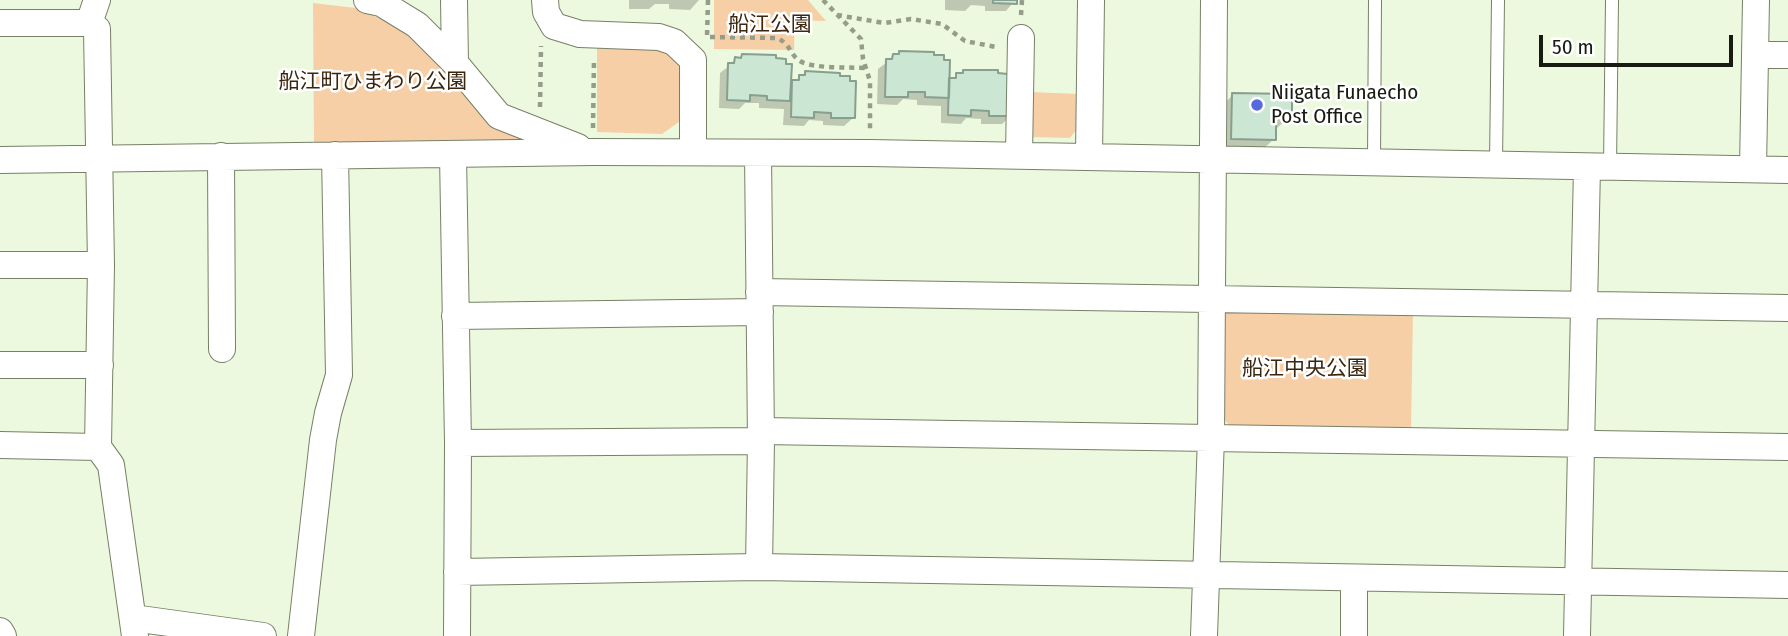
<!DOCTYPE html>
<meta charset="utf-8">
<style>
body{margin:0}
#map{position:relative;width:1788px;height:636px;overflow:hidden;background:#edf9de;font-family:"Fira Sans Condensed",sans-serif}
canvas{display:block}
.scale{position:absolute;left:1539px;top:35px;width:194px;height:32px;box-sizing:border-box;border:4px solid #171b11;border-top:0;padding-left:9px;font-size:21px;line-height:24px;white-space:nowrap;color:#171b11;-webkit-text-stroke:5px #fff;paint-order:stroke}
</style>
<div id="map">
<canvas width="1788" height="636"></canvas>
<div class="scale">50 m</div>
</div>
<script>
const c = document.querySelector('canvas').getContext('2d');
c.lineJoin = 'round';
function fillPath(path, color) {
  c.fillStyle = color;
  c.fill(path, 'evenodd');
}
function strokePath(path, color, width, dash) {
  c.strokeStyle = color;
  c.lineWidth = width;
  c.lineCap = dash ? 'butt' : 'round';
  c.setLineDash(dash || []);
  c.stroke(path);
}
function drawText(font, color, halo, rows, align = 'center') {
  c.font = font + ' "Fira Sans Condensed","Noto Sans JP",sans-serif';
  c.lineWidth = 5;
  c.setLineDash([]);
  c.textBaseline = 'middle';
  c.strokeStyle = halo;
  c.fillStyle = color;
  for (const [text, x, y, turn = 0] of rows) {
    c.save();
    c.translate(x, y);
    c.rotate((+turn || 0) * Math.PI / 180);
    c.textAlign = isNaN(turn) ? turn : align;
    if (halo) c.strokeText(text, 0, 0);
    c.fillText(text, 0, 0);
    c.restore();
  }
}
const green = new Path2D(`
 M714,0H808L826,21L795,20L794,50L714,49Z
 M313,3L356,8L406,30L534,140L314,144Z
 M597,48H660C670,51 678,61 681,71L679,122L662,134L597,132Z
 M1030,92L1078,94L1077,129L1070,138L1028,137Z
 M1230,309L1413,312L1411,430L1230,426L1220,415V319Z`);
const shadow = new Path2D(`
 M629,0H699L690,10L669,9V4H655L649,9H629Z
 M945,0H1015L1006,11H985V6L971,5L965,11L945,10Z
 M900,52L947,80H952L964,71L1011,116L1002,124H981V119L966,118L961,124L941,123V106L917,105V100L903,99L897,105L877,104L878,69Z
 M742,56L789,82H794L806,73L853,118L844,126L823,125V121L809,120L804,126L783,125L784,109L759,108V103H745L739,109L719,108L720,73Z
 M1233,95L1290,116L1277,128H1274V139L1261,151L1220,150V107Z`);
const building = new Path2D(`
 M993,0H1017V4L993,3Z
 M899,51L934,52V55H944V60H950L949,98L925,97V92H908V97H885L886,59H892L893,54H899Z
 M742,54L776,55V58L786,59V64H792L790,101L767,100V96L750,95V101L727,100L728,63H734L735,57L741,58Z
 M963,70H998V73L1008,74L1012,116H989V111L971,110V116L948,115L949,78H956V73H963Z
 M805,71L840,73V76H850V81H856L855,118H831V113L814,112V118L791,117L792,80H799V75H805Z
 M1232,93L1292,94V116H1276V140L1231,139Z`);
const path = new Path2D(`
 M708,0L707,37L777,38C791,44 789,54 800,61C813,69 850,67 866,68
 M823,0L861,39L863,59L870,81V129
 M837,15L884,23L911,19L942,24L965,41L996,47
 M1021,15L1022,0
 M540,107L541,46
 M593,128L594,59`);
const lane = new Path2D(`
 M1374,162L1375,0
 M1496,164L1498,0
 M1610,167L1612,0`);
const street = new Path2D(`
 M97,0L89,23L97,29L101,265L98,447L111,465L135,636
 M367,0L381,3L417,25L455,63L499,116L578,147
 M454,0L455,63
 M545,0L546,12L554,26L580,34L659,37L674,42L693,60V152
 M0,23H89
 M1756,55H1788
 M758,153L761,441L759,567
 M453,155L458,443L457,636
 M1019,155L1021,38
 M221,156L222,349
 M1089,156L1091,0
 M0,160L593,152L870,153L1788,170
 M1753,169L1756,0
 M0,265H101
 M759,292L1788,308
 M455,316L760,312
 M0,365H100
 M761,431L1788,447
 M458,443L761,441
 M0,445L98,447
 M457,572L759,567L1788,585
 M133,618L263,636
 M0,631L3,636
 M301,636L323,440L328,413L339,375L335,155
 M1204,636L1211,437L1214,0
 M1354,636V578
 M1577,636L1587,167`);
const markers = [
 [1257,105,7,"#5769df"]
];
const parkNames = [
 ["船江公園",770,25],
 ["船江町ひまわり公園",373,82],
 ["船江中央公園",1305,369]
];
const poiNames = [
 ["Niigata Funaecho",1271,93],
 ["Post Office",1271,117]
];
fillPath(green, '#f6cfa7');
fillPath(shadow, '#0003');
fillPath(building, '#cce6d4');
strokePath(building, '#869f8e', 2);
strokePath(lane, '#768067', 14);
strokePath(street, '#768067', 28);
strokePath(path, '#949d89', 4.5, [5, 5]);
strokePath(lane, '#fff', 12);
strokePath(street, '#fff', 26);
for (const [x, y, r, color] of markers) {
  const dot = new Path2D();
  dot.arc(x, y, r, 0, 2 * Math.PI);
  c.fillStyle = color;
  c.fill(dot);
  strokePath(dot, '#fff', 2.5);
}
drawText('21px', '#3b260f', '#fff', parkNames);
drawText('21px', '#171b11', '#fff', poiNames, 'left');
</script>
